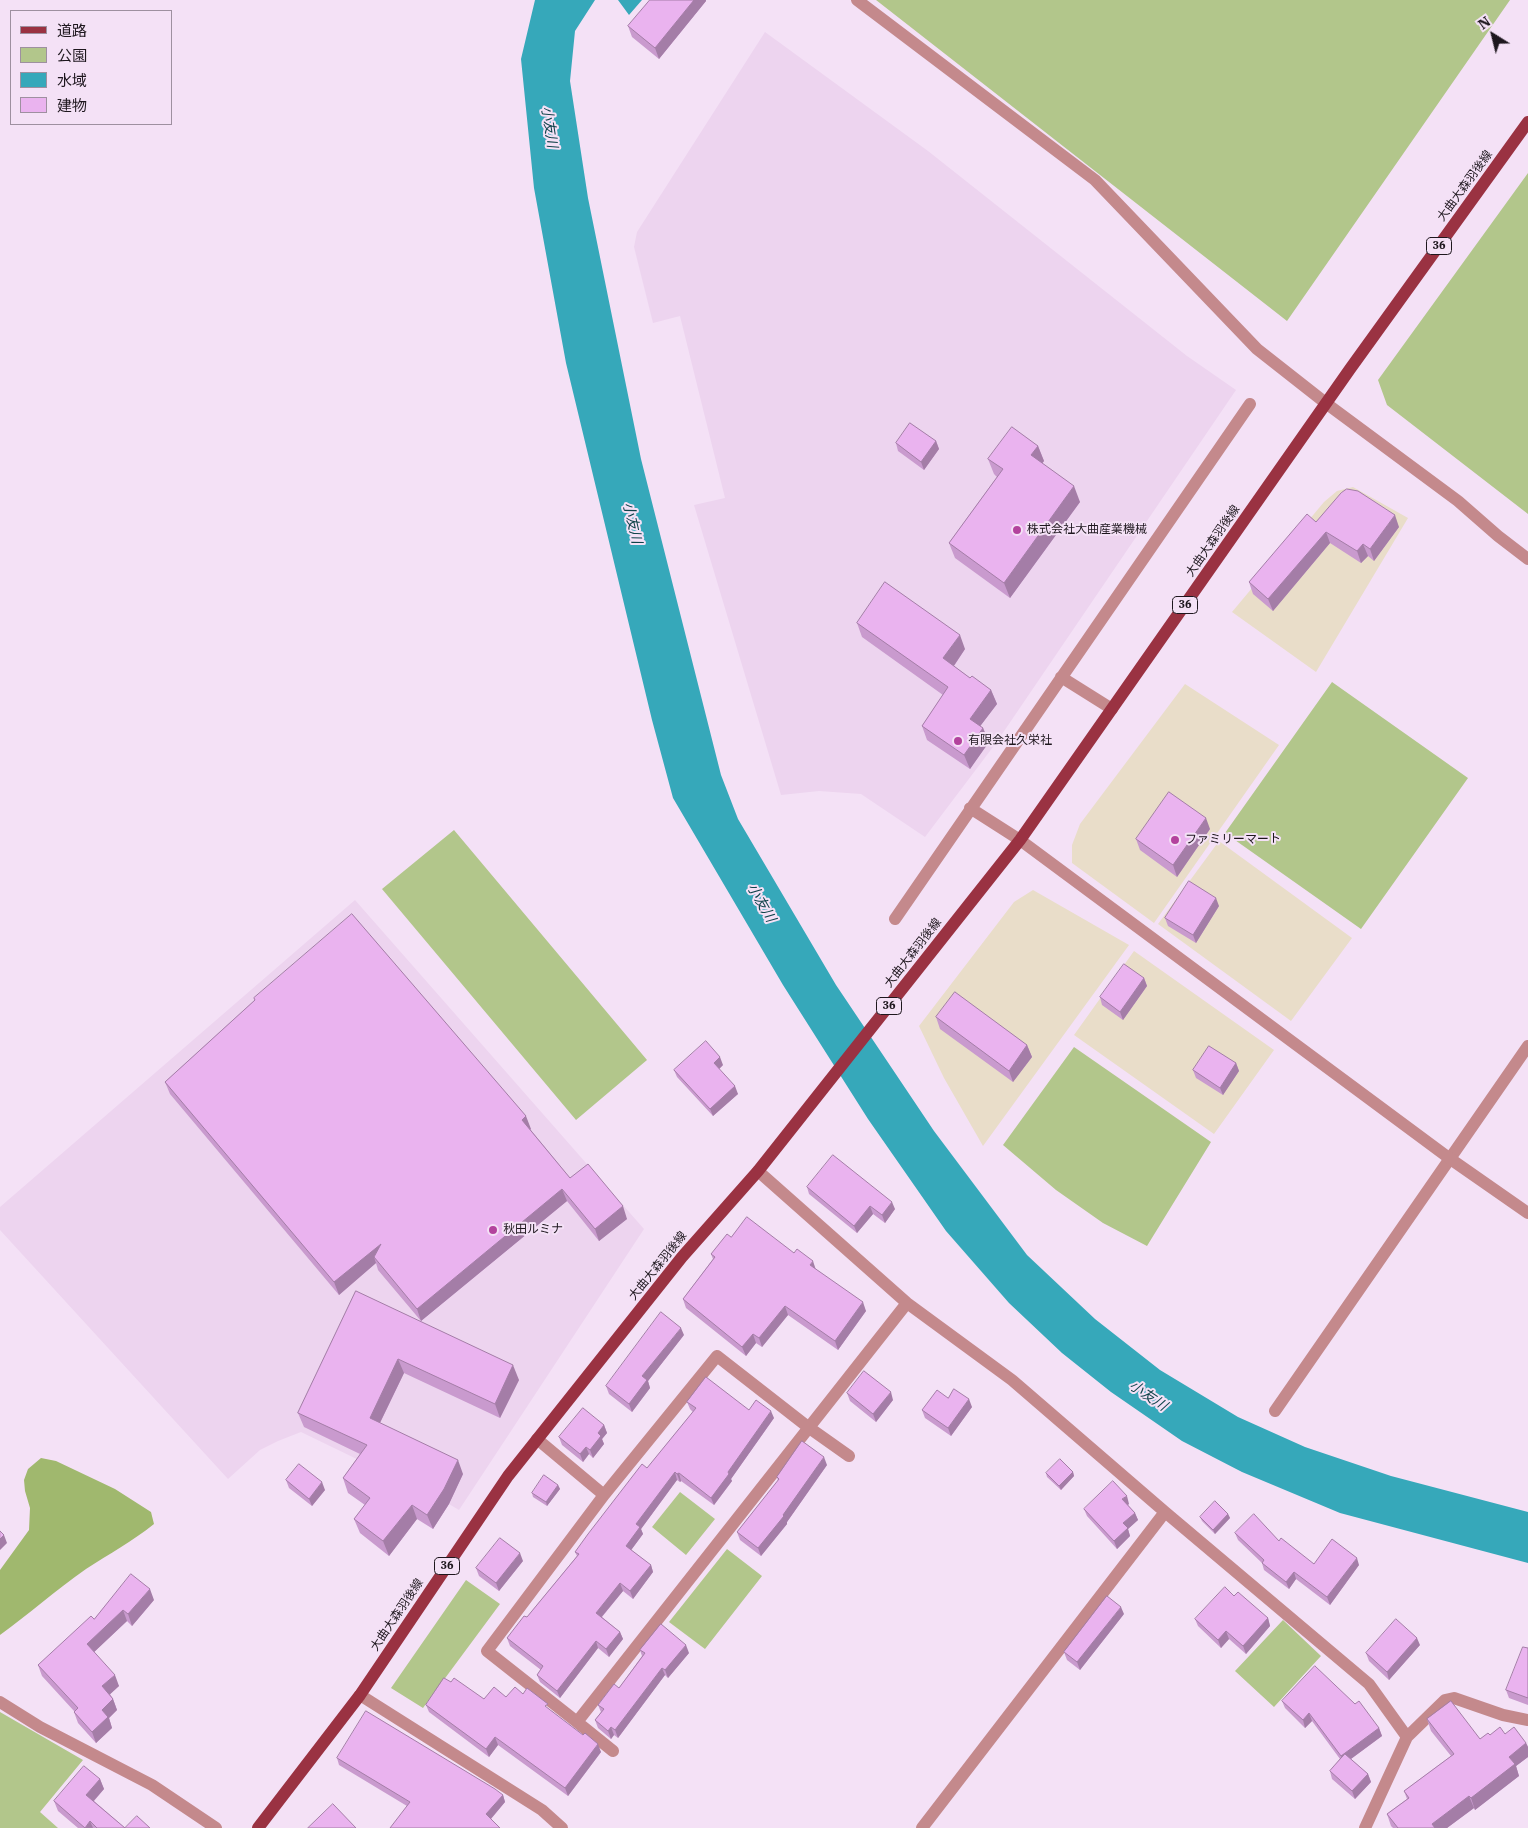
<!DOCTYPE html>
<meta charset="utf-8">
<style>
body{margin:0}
#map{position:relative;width:1528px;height:1828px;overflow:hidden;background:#f4e1f6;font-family:"IBM Plex Serif","Noto Sans JP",serif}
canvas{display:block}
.legend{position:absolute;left:10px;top:10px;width:162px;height:115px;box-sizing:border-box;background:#f4e1f6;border:1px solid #9e90a0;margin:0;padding:6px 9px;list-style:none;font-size:15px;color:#1e171e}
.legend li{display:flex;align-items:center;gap:10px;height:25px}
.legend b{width:25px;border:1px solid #9e90a0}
.north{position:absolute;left:1468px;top:10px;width:50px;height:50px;-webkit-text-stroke:4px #f4e1f6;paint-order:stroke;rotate:324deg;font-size:14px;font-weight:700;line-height:20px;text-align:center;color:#1e171e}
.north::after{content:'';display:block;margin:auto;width:18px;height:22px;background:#1e171e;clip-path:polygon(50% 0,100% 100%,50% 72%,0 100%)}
</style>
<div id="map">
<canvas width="1528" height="1828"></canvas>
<ul class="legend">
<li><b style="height:6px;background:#9a3242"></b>道路</li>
<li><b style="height:14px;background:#b2c68b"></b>公園</li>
<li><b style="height:14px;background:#36a8ba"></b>水域</li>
<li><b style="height:14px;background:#eab3ef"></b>建物</li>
</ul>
<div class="north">N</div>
</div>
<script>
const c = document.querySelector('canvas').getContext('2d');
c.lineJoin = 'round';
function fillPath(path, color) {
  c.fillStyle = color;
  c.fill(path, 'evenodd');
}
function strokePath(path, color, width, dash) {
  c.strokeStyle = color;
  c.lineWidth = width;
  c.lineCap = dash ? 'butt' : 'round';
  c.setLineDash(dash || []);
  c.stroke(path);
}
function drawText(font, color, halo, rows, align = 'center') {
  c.font = font + ' "IBM Plex Serif","Noto Sans JP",serif';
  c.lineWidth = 4;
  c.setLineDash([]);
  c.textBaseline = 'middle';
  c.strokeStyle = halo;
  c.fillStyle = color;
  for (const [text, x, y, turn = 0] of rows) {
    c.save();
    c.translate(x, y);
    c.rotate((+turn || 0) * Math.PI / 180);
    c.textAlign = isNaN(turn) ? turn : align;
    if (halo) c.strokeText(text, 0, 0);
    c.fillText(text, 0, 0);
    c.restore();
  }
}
const commercial = new Path2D(`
 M1353,487L1408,518L1316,672L1232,612L1324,502L1337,491Z
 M1185,684L1279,745L1154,923L1072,863V845L1080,824Z
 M1219,841L1352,938L1291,1021L1158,924Z
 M1033,890L1129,945L983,1146L944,1078L919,1026L1014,902Z
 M1134,951L1274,1050L1214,1134L1074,1035Z`);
const built = new Path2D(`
 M765,32L928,151L1187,356L1236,390L996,743L925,837L861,794L819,791L781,795L694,505L725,498L680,316L653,323L634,247L637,232Z
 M355,900L644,1229L459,1510L405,1478L365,1463L301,1432L278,1441L260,1450L228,1479L0,1230V1207Z`);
const green = new Path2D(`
 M876,0H1510L1287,321Z
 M1528,173V514L1387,405L1378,380Z
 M1332,682L1468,778L1361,929L1225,833Z
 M454,830L647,1060L576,1120L382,889Z
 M1074,1047L1211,1142L1147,1246L1103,1223L1056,1190L1003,1145Z
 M680,1492L715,1519L686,1555L652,1527Z
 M727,1549L762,1576L705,1649L669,1622Z
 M466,1580L500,1604L423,1708L391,1688Z
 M1283,1620L1321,1656L1274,1707L1235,1671Z
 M0,1712L83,1760L40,1812L58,1828H0Z`);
const forest = new Path2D(`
 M41,1458L56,1461L115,1489L151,1512L154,1524C133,1541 109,1554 86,1569C56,1590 29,1614 0,1635V1570L29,1530L30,1508L25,1491L24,1480L28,1469Z`);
const water = new Path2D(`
 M535,0H595L575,31L570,81L588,198L641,459L721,775L738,819L836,985L934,1131L1027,1255L1095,1319L1160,1370L1238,1417L1305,1447L1391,1476L1528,1512V1563L1340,1513L1242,1472L1182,1441L1111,1392L1062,1353L1009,1303L946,1231L868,1119L783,985L673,798L652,720L566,363L534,188L521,59Z
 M618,0H642L629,15Z`);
const minor = new Path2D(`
 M857,0L1095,180L1257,349L1327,404L1458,501L1498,536L1528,559
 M1061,677L1112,709
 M970,808L1020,840
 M895,919L1250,404
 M758,1171L907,1303L1012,1380L1165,1512L1369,1684L1407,1737
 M1275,1411L1528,1046
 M537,1439L604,1495
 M849,1456L808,1427L717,1356L604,1495L487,1651L577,1722L907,1303
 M360,1695L542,1810L562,1828
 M0,1702L40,1727L152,1785L216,1828
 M577,1722L613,1751
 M922,1828L1165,1512
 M1365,1828L1407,1737L1445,1700L1454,1698L1503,1715L1528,1720`);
const tertiary = new Path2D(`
 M1020,840L1449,1158L1528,1213`);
const primary = new Path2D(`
 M258,1828L360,1695L508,1476L682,1257L758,1171L1020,840L1350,369L1528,122`);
const wall = new Path2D(`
 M650,0H706V1L659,59L632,37L628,26Z
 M936,441L939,449L924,470L898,451L896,443Z
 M1038,446L1044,461L1042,463L1080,502L1010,598L955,558L949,543L997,477L994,474L988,459Z
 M1316,522L1399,527L1374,561L1368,556L1361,563L1330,543L1273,611L1253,594L1249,582Z
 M857,623L965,649L954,666L970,678L991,690L997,704L980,726L983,728L989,742L970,769L927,740L922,726L943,695L862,637Z
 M1210,829L1177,877L1140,850L1136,839Z
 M1219,906L1196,943L1168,926L1165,918Z
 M1144,978L1147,986L1123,1020L1102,1005L1100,997Z
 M254,998L531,1129H530L570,1178L627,1219L599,1241L567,1201L421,1321L378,1270L376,1263L339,1295L170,1094L165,1082L255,1000Z
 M936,1017L1027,1045L1032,1057L1013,1082L940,1029Z
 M1236,1063L1239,1071L1223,1095L1196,1078L1193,1070Z
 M723,1065L719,1069L738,1094L713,1116L677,1077L674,1070Z
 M807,1187L895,1209L885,1223L873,1214L857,1233L809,1194Z
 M731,1237L794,1253L816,1269L866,1311L838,1350L788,1315L762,1347L756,1343L746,1356L686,1308L683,1299L713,1259L711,1254Z
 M356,1291L519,1380L500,1418L404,1373L380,1423L463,1474L449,1504L433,1529L417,1519L389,1556L360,1533L354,1519L365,1505L348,1493L343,1478L360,1454L304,1427L298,1413Z
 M684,1335L648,1381L650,1388L632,1412L609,1394L606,1386Z
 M847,1393L893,1400L876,1422L850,1401Z
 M948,1398L972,1407L951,1436L925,1418L922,1410Z
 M687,1402L749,1410L774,1418L731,1479L732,1481L714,1505L681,1481L680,1482L677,1480L641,1529L643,1534L631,1550L651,1565L653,1572L633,1599L623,1591L602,1617L620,1632L623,1639L609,1657L598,1648L560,1698L540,1682L537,1675L541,1670L510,1646L507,1638L527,1617L577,1556L575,1552L647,1468L693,1412L690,1409Z
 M604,1425L607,1433L602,1439L604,1444L593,1458L589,1454L583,1462L562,1445L559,1437Z
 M827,1465L787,1522V1524L761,1556L740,1540L737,1532L778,1481L777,1477Z
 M1073,1472L1074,1476L1061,1490L1047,1477L1046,1473Z
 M286,1480L325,1490L312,1506L289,1488Z
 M558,1485L560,1489L547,1506L533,1497L532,1493Z
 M1129,1504L1128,1505L1135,1513L1138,1520L1128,1529L1130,1536L1117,1549L1087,1516L1084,1509Z
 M1228,1514L1230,1518L1215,1534L1202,1521L1200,1517Z
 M1235,1533L1279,1541L1314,1564L1359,1565L1330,1605L1296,1579L1289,1589L1264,1570L1262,1563L1238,1540Z
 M523,1561L499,1591L479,1576L476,1568Z
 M1234,1596L1268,1618L1270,1626L1246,1654L1229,1639L1221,1648L1198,1626L1195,1619Z
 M154,1600L132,1626L127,1621L94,1652L119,1686L110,1694L113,1699L117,1710L109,1718L112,1728L96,1743L78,1723L74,1712V1711L42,1676L38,1665L94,1619Z
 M1124,1614L1080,1670L1067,1660L1064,1652Z
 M1420,1645L1389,1680L1369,1661L1366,1653Z
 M1528,1648V1705L1509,1698L1506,1690Z
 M640,1650L689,1653L668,1678L665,1675L618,1738L614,1735L611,1739L598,1728L595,1720L601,1712L598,1705L619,1688L642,1656Z
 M451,1682L484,1699L506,1697L523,1694L550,1710L583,1735L601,1752L568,1796L498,1745L489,1757L429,1712L426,1705Z
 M1282,1701L1379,1728L1382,1736L1351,1759L1368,1774L1371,1782L1355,1799L1332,1779L1330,1771L1340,1759L1312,1721L1305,1728L1285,1708Z
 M1427,1719L1480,1739L1490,1735L1505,1734L1526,1743L1528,1747V1757L1516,1766L1519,1776L1475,1810L1474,1808L1447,1828H1393L1391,1826L1387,1814L1407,1799L1404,1791L1451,1756L1431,1731Z
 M337,1758L503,1795L505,1802L491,1819L407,1806L339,1765Z
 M100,1779L104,1789L94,1801L125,1828H78L58,1811L54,1801Z`);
const shadedWall = new Path2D(`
 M694,0H706V1L659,59L655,48Z
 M936,441L939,449L924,470L921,462Z
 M1038,446L1044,461L1037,470L1031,455Z
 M1074,486L1080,502L1010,598L1004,583Z
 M1395,515L1399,527L1374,561L1370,549Z
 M1326,532L1330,543L1273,611L1268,599Z
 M1363,544L1368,556L1361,563L1357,551Z
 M960,635L965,649L949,673L943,658Z
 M991,690L997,704L975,733L970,719Z
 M983,728L989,742L970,769L964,755Z
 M1206,818L1210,829L1177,877L1173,865Z
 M1216,898L1219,906L1196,943L1193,935Z
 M1144,978L1147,986L1123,1020L1120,1012Z
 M1027,1045L1032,1057L1013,1082L1009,1071Z
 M720,1057L723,1065L717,1071L714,1063Z
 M1236,1063L1239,1071L1223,1095L1220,1088Z
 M735,1086L738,1094L713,1116L710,1109Z
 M526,1116L531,1129L527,1132L522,1120Z
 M562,1189L567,1201L421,1321L417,1309Z
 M892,1202L895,1209L885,1223L882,1215Z
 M623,1206L627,1219L599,1241L595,1229Z
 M870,1206L873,1214L857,1233L854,1226Z
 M381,1244L374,1257L376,1263L339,1295L334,1282Z
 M813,1261L816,1270L810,1265Z
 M863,1302L866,1311L838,1350L835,1341Z
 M785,1306L788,1315L762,1347L759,1338Z
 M681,1328L684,1335L648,1381L650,1388L632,1412L629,1404L642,1376Z
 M753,1334L756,1343L746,1356L742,1347Z
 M398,1359L404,1373L375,1433L370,1418Z
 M513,1365L519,1380L500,1418L495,1404Z
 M891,1392L893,1400L876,1422L873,1414Z
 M969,1399L972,1407L951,1436L948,1428Z
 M771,1411L774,1418L731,1479L732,1481L714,1505L711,1498L728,1472Z
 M604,1425L607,1433L602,1439L604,1444L593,1458L590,1450L598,1433Z
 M586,1447L589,1454L583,1462L580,1454Z
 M824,1457L827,1465L787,1522V1524L761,1556L758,1548Z
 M458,1460L463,1474L449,1504L433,1529L427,1515Z
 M675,1472L677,1480L641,1529L643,1534L629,1553L626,1546L636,1524Z
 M1073,1472L1074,1476L1061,1490L1059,1486Z
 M679,1473L681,1481L680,1482L677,1474Z
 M322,1482L325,1490L312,1506L309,1499Z
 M558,1485L560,1489L547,1506L546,1502Z
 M1127,1496L1129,1504L1125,1507L1122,1499Z
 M412,1505L417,1519L389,1556L383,1541Z
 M1135,1513L1138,1520L1128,1529L1130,1536L1117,1549L1114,1541L1123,1523Z
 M1228,1514L1230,1518L1215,1534L1213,1530Z
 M4,1535L7,1543L0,1550V1539Z
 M520,1553L523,1561L499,1591L496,1583Z
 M1357,1558L1359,1565L1330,1605L1327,1597Z
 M651,1565L653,1572L633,1599L630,1591Z
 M1294,1572L1296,1579L1289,1589L1286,1582Z
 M620,1583L623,1591L599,1620L596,1613Z
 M150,1589L154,1600L132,1626L128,1614Z
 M1121,1607L1124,1614L1080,1670L1077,1662Z
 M123,1610L127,1621L91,1655L87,1644Z
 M1268,1618L1270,1626L1246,1654L1243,1646Z
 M1226,1631L1229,1639L1221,1648L1218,1640Z
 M620,1632L623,1639L609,1657L606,1649Z
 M1417,1638L1420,1645L1389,1680L1387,1672Z
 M596,1641L598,1648L560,1698L557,1691Z
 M686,1645L689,1653L668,1678L665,1670Z
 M662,1668L665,1675L618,1738L615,1730Z
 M115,1675L119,1686L106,1698L102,1686Z
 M113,1699L117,1710L109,1718L112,1728L96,1743L92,1732L102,1710Z
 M1309,1713L1312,1721L1305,1728L1303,1720Z
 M611,1727L614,1735L611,1739L608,1731Z
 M1379,1728L1382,1736L1344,1764L1341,1756Z
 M495,1737L498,1745L489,1757L486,1749Z
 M1526,1743L1528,1747V1757L1516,1766L1519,1776L1475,1810L1471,1798L1509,1757Z
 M598,1744L601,1752L568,1796L565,1788Z
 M1368,1774L1371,1782L1355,1799L1352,1791Z
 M100,1779L104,1789L90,1805L86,1795Z
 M503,1795L505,1802L489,1821L486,1814Z
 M1469,1796L1474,1808L1447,1828H1434L1432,1824Z
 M90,1821L93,1828H85Z`);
const building = new Path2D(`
 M650,0H694L655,48L628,26Z
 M910,423L936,441L921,462L896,443Z
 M1012,427L1038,446L1031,455L1074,486L1004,583L949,543L1003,469L988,459Z
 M1347,489L1358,491L1395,515L1370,549L1363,544L1357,551L1326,532L1268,599L1249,582L1307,514L1316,522L1341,493Z
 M885,582L960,635L943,658L970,678L972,676L991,690L970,719L983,728L964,755L922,726L948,687L857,623Z
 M1169,792L1206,818L1173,865L1136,839Z
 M1189,881L1216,898L1193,935L1165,918Z
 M352,914L526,1116L522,1120L570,1178L588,1164L623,1206L595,1229L562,1189L417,1309L374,1257L381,1244L334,1282L165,1082L255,1000L254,998Z
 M1124,964L1144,978L1120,1012L1100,997Z
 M955,992L1027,1045L1009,1071L936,1017Z
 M706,1041L720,1057L714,1063L735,1086L710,1109L674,1070Z
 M1209,1046L1236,1063L1220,1088L1193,1070Z
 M833,1155L892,1202L882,1215L870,1206L854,1226L807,1187Z
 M747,1217L794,1253L797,1249L813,1261L810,1265L863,1302L835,1341L785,1306L759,1338L753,1334L742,1347L683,1299L715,1257L711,1254L727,1234L731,1237Z
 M356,1291L513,1365L495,1404L398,1359L370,1418L458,1460L444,1489L427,1515L412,1505L383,1541L354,1519L370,1498L343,1478L367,1445L298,1413Z
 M661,1312L681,1328L642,1376L647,1380L629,1404L606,1386Z
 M864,1371L891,1392L873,1414L847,1393Z
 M706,1377L749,1410L756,1400L771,1411L728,1472L729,1474L711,1498L679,1473L677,1474L675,1472L636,1524L640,1527L626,1546L651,1565L630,1591L620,1583L596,1613L620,1632L606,1649L596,1641L557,1691L537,1675L543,1666L507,1638L524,1616L527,1617L579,1554L575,1552L588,1534L642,1464L647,1468L696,1408L687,1402Z
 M954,1389L969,1399L948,1428L922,1410L937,1390L948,1398Z
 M583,1408L604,1425L598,1433L601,1436L590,1450L586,1447L580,1454L559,1437Z
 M802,1441L824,1457L783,1515L784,1516L758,1548L737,1532L779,1479L777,1477Z
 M1060,1459L1073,1472L1059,1486L1046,1473Z
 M299,1464L322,1482L309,1499L286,1480Z
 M544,1475L558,1485L546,1502L532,1493Z
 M1113,1481L1127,1496L1122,1499L1135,1513L1123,1523L1128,1528L1114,1541L1084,1509Z
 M1215,1501L1228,1514L1213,1530L1200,1517Z
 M1254,1514L1279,1541L1281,1538L1314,1564L1332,1539L1357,1558L1327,1597L1294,1572L1286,1582L1262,1563L1264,1560L1235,1533Z
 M0,1531L4,1535L0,1539Z
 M500,1538L520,1553L496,1583L476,1568Z
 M131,1574L150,1589L128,1614L123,1610L87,1644L115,1675L102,1686L113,1699L102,1710L108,1717L92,1732L74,1712L78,1708L38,1665L91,1616L94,1619Z
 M1225,1587L1234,1596L1238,1592L1268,1618L1243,1646L1226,1631L1218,1640L1195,1619Z
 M1107,1596L1121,1607L1077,1662L1064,1652Z
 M1396,1619L1417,1638L1387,1672L1366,1653Z
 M661,1624L686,1645L665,1670L662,1668L615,1730L611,1727L608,1731L595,1720L604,1709L598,1705L614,1684L619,1688L645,1653L640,1650Z
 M1523,1647L1528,1648V1698L1506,1690Z
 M1315,1666L1355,1704L1359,1701L1379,1728L1341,1756L1309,1713L1303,1720L1282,1701Z
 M444,1678L451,1682L454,1678L484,1699L494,1687L506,1697L515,1687L523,1694L527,1688L548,1704L545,1706L583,1735L585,1733L598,1744L565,1788L495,1737L486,1749L426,1705Z
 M1451,1701L1480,1739L1488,1733L1490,1735L1500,1727L1505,1734L1514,1727L1526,1743L1509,1757L1515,1764L1471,1798L1469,1796L1432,1824L1435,1828H1398L1387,1814L1409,1798L1404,1791L1454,1754L1427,1719Z
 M366,1711L495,1789L503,1795L486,1814L500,1828H390L410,1802L337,1758Z
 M1345,1754L1368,1774L1352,1791L1330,1771Z
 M84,1766L100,1779L86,1795L125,1828H97L90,1821L85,1828L54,1801Z
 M333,1804L356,1828H308Z
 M137,1816L150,1828H125Z`);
const markers = [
 [1017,530,5,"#b3429d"],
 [958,741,5,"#b3429d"],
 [1175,840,5,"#b3429d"],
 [493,1230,5,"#b3429d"]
];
const shields = [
 [1439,246,25],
 [1185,605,25],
 [889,1006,25],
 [447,1566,25]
];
const shieldNames = [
 ["36",1439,246],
 ["36",1185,605],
 ["36",889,1006],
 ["36",447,1566]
];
const streetNames = [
 ["大曲大森羽後線",1465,186,-54],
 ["大曲大森羽後線",1213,541,-55],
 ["大曲大森羽後線",913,953,-52],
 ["大曲大森羽後線",658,1266,-51],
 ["大曲大森羽後線",397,1615,-56]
];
const poiNames = [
 ["株式会社大曲産業機械",1027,530],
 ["有限会社久栄社",968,741],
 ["ファミリーマート",1185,840],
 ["秋田ルミナ",503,1230]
];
const waterNames = [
 ["小友川",549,127,81],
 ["小友川",632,523,77],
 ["小友川",761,903,60],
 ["小友川",1148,1396,34]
];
fillPath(commercial, '#e9ddc9');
fillPath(built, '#edd4ef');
fillPath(green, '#b2c68b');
fillPath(forest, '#a0b86e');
fillPath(water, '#36a8ba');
strokePath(minor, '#c4898c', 12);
strokePath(tertiary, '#c4898c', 12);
strokePath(primary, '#9a3242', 12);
fillPath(wall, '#c99ace');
fillPath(shadedWall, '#a47da7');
fillPath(building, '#eab3ef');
strokePath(building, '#a47da7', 1);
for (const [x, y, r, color] of markers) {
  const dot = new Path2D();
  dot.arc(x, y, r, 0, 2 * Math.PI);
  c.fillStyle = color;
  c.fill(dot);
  strokePath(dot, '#f4e1f6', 2);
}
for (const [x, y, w] of shields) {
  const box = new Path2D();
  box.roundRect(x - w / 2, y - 8.5, w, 17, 4);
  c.fillStyle = '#f4e1f6';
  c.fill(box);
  strokePath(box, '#1e171e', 1);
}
drawText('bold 11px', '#1e171e', null, shieldNames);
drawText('12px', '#1e171e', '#f4e1f6', streetNames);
drawText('12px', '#1e171e', '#f4e1f6', poiNames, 'left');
drawText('italic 14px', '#0f4249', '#f4e1f6', waterNames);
</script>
